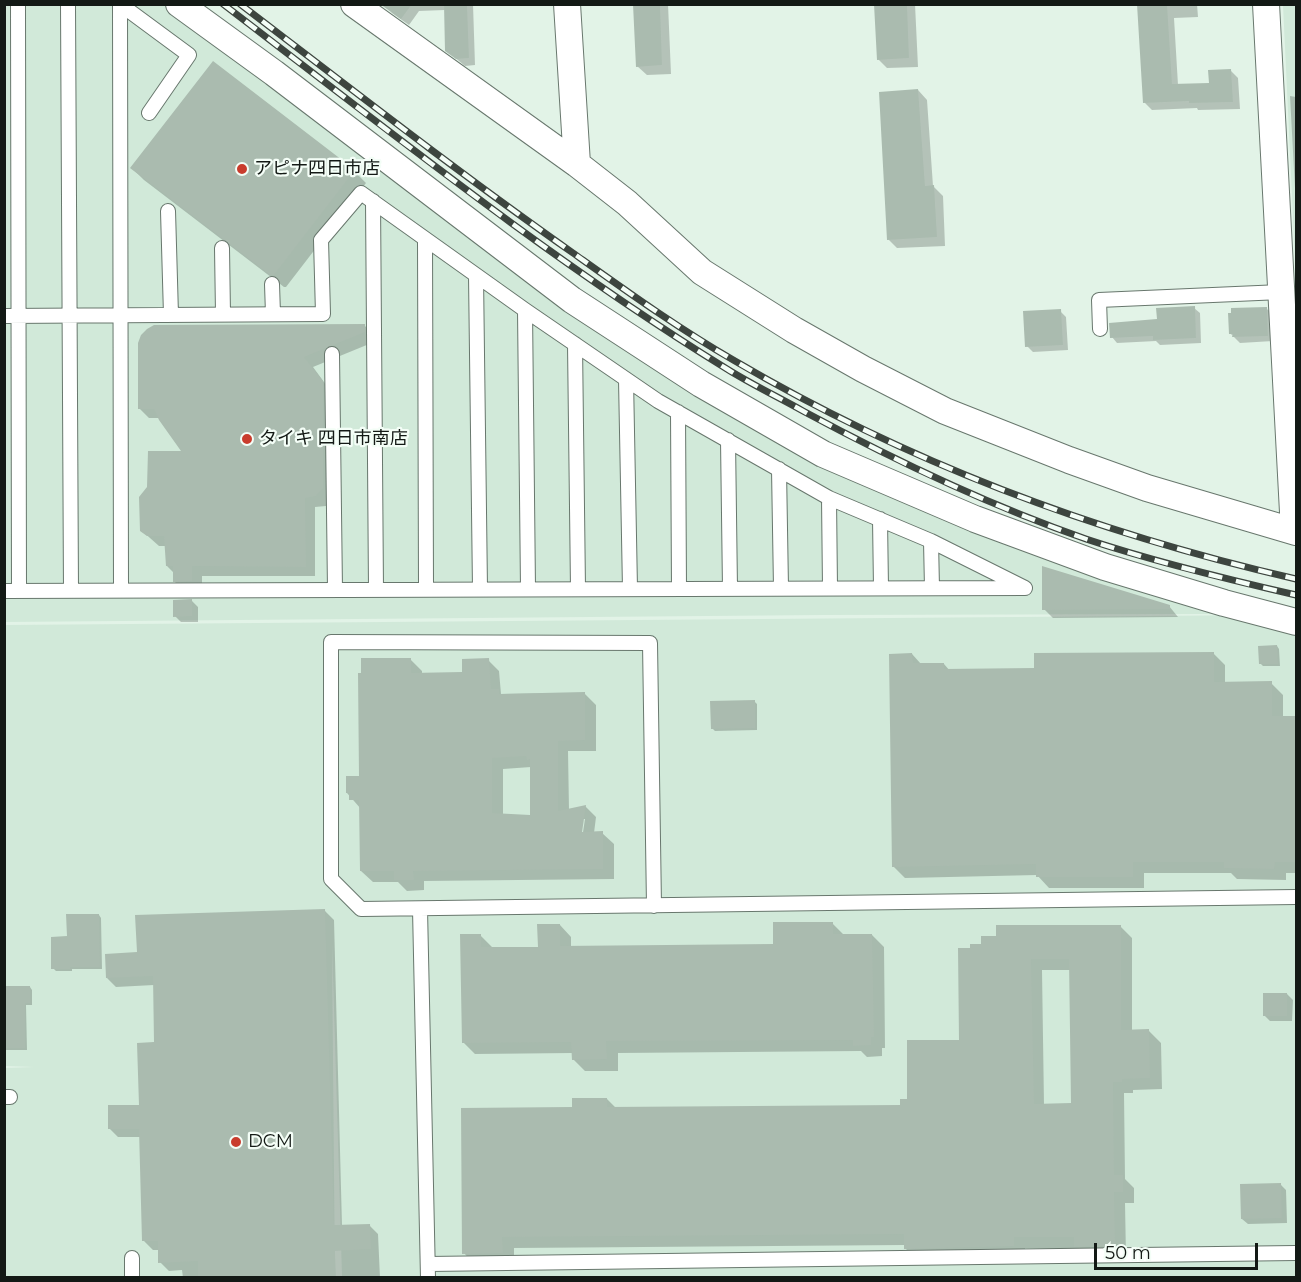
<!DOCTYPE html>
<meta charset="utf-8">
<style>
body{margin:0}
#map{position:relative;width:1301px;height:1282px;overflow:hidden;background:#e2f3e7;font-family:Montserrat,sans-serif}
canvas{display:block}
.frame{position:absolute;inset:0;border:6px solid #131915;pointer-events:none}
.scale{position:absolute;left:1094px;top:1243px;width:164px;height:27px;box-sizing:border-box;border:3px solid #131915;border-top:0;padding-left:8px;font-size:18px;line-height:21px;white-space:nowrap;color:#131915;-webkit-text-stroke:4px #f4fef7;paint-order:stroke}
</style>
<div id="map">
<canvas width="1301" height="1282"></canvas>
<div class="frame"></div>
<div class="scale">50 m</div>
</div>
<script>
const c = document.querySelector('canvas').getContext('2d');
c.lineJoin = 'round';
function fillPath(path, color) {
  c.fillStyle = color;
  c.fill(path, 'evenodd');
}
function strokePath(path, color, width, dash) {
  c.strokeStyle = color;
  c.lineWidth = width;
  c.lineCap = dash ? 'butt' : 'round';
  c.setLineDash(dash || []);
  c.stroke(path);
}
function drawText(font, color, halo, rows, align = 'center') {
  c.font = font + ' Montserrat,"Noto Sans JP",sans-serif';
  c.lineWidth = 4.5;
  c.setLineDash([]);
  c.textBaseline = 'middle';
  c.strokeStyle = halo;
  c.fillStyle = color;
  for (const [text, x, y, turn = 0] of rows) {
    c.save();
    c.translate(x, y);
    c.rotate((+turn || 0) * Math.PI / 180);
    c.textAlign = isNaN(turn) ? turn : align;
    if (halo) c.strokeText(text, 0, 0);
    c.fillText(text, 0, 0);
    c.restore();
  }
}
const built = new Path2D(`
 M4,5H163L250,69L704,397L1203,604L1214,614L824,615L5,622Z
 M1283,5H1296V280L1287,90Z
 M1269,615L1296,622V1277H342L332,944L335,1277H5L4,1068L34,1067L5,1066V625Z`);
const shadow = new Path2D(`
 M384,4H473L475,65L465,66L446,50L445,10L419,11L409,25L392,13Z
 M635,4H668L671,74L647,75L637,66Z
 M876,4H915L918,67L887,68L878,59Z
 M1138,4H1197L1198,17L1174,18L1178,85H1211L1230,70L1238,78L1240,109L1198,110L1197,108L1152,110L1145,103Z
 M918,90L927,100L933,186L943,196L945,246L897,248L888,239Z
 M1290,96L1296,97V207Z
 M132,168L354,171L366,183L286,287H284L144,180Z
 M1194,308L1200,313L1201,343L1160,345L1156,341L1117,343L1112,337Z
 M1266,308L1272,314L1273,341L1240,343L1230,333Z
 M1060,311L1066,317L1068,350L1033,352L1027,346Z
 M364,325L374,335V342L313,367L332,393L333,498L326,506L315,507V576H202V591H184L174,581V573L167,566L166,546H159L141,530L184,452L160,418H149L139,408Z
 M192,601L198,607V622H181L175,616Z
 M1169,606L1178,617L1053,618L1044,609Z
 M1277,646L1279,649L1280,666H1263L1260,663Z
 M1213,653L1225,665V684L1271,683L1283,695V718H1296V873H1286V880L1237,879L1231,873H1144V888H1049L1037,875L905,878L893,866L912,654L921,664H944L950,671L1035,669Z
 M410,659L422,671V674H464L488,660L499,671L501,694L584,693L596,705V751H568L569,810L585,806L596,817L594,833H602L614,844V879L424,881V890L407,891L398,882H373L361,871V809L347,793L360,778ZM531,767L532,816L503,815V769ZM582,819H585L582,839H579Z
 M754,701L757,704V730L715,731L712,728Z
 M325,911L334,920L342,1226L369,1225L378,1234L380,1278H183L182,1270L169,1271L160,1262L159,1250H153L144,1241L141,1137H118L109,1128L140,1107L156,1044L154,985L116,987L107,978L138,954Z
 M99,915L101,918L102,969H72V971H56L53,968L68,938Z
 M832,923L845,936L872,935L884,947L885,1048H882V1056L867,1057L861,1051L618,1053V1071H585L573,1059V1053L475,1054L463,1042L480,935L492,947L539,948L560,925L571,937V948L774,946Z
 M1120,926L1132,938V1031H1149L1161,1043L1162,1089L1133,1090V1093H1124L1125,1179L1134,1188V1203H1125L1126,1257L1087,1258L1077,1248H1025V1257L917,1260L905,1248V1245L514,1248V1265H475L464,1253L573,1109L607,1099L616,1108L902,1106L961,1041L959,950ZM1042,970H1070L1073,1105H1044Z
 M30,987L32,990V1005H26L27,1050H6L4,1048Z
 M1287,994L1293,1000L1292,1021H1270L1264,1015Z
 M1281,1185L1286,1190L1287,1223L1248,1224L1242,1219Z`);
const building = new Path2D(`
 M380,4H412L401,19Z
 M444,4H467L469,58L456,59L445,51Z
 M633,4H660L662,65L636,67Z
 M874,4H907L909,58L877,60Z
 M1137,4H1167L1172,84L1209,83L1208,70L1231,69L1233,102L1189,103V101L1143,103Z
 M213,61L355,170L274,275H270L130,168Z
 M918,89L925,186L934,185L937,237L887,240L879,92Z
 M1195,306L1196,338L1153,340V336L1110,338L1109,323L1157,319L1156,308Z
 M1267,307L1268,336L1232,337L1233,334H1229L1228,313H1231V308Z
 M1061,309L1063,345L1025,347L1023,311Z
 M365,324V332L304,357L323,381V488L316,496L305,498L306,567L192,566V581L173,582V566H166L164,536H147L140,531L139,497L147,487L148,451H181L159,420L154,409H138V343L141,335L147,329L154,325Z
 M1042,566L1170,605V609L1042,610Z
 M192,599V616L173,617V600Z
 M1277,645L1278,664H1259L1258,646Z
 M1214,652V682L1272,681V716H1296V862H1275L1274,869L1224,868V862H1133V877H1036V864L892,867L889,654L912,653L913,663H944V669L1034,668V653Z
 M361,658H411V673L462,672V659L489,658L491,689H499V694L585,692V740L558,741V811L586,805L582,832L603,831V869L413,871L414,880H394V871H360L359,800H349V793H346V776H359L358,673H361ZM526,756L527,760L530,759V815L492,813V758Z
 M755,700V728L711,729L710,701Z
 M325,909L334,1225L370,1224L371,1249L335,1251L336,1278H198V1261L158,1263V1241H142L139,1129H108V1105H139L137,1043L154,1042L153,976L106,978L105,954L137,952L135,915Z
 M66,914H99L100,967H70V969H51V937L67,936Z
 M773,922H833V934H872L874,1037H871V1045L853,1046V1040L606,1041L607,1059L572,1060L571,1042L462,1043L460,934H481V947H538L537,924H560V946L773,944Z
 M996,925H1121V1030L1149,1029L1150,1078L1122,1079V1082H1113L1114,1175H1123V1192H1114L1115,1246L1074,1247V1237H1014V1246L904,1249V1234L502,1237L503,1253L462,1254L461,1108L572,1107V1098H607V1107L900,1105V1099H907V1040H959L958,948H970V944H981V936H996ZM1031,959H1069L1071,1103L1034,1104Z
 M4,986H30V1003H25V1048H4Z
 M1263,993H1287V1016H1263Z
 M1281,1183L1282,1218L1241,1219L1240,1184Z`);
const service = new Path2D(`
 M18,4L19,591
 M68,4L71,591
 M120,4L121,590
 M120,4L189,55L149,113
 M373,201L376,590
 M168,211L171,315
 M425,239L426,589
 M222,248L223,314
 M476,275L480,589
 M272,284L273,314
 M525,310L528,589
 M4,316L323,314L321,240L361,193L525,310L658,401L829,498L931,541L1025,588L4,591
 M1100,329L1099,300L1281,292
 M575,344L578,589
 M332,354L335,590
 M626,379L630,589
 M678,412L679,589
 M728,440L730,589
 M779,469L781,588
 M829,498L830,588
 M880,519L881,588
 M931,541L932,588
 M654,906L650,643L331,642V879L361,909L1296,897
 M420,909L428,1278
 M4,1097H10
 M428,1264L1296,1253
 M132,1278V1258`);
const minor = new Path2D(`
 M179,4L274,73L572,300L701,384L823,454L975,519L1105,567L1224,603L1296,622
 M354,4L577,164L627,203L702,272L794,330L863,369L945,411L1069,460L1147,488L1296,532
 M567,4L577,164
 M1266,4L1294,531`);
const rail = new Path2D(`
 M223,4C388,130 550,260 727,369C751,384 778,397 803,411C894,460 988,505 1086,539C1155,562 1226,579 1296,595
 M240,4C350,88 459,173 573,253C625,290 679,329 735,361C911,464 1099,534 1296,579`);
const markers = [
 [242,169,6,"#c93c2d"],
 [247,439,6,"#c93c2d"],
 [236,1142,6,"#c93c2d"]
];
const poiNames = [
 ["アピナ四日市店",254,169],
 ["タイキ 四日市南店",259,439],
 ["DCM",248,1142]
];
fillPath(built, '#d1e9d9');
fillPath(shadow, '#0003');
fillPath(building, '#aabbaf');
strokePath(service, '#68776d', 16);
strokePath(minor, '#68776d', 28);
strokePath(service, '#fff', 14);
strokePath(minor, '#fff', 26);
strokePath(rail, '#3d453f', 7);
strokePath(rail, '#f4fef7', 4.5, [14]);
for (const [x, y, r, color] of markers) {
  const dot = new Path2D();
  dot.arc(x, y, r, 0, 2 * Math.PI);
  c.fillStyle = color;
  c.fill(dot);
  strokePath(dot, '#f4fef7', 2);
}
drawText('18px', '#131915', '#f4fef7', poiNames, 'left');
</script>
